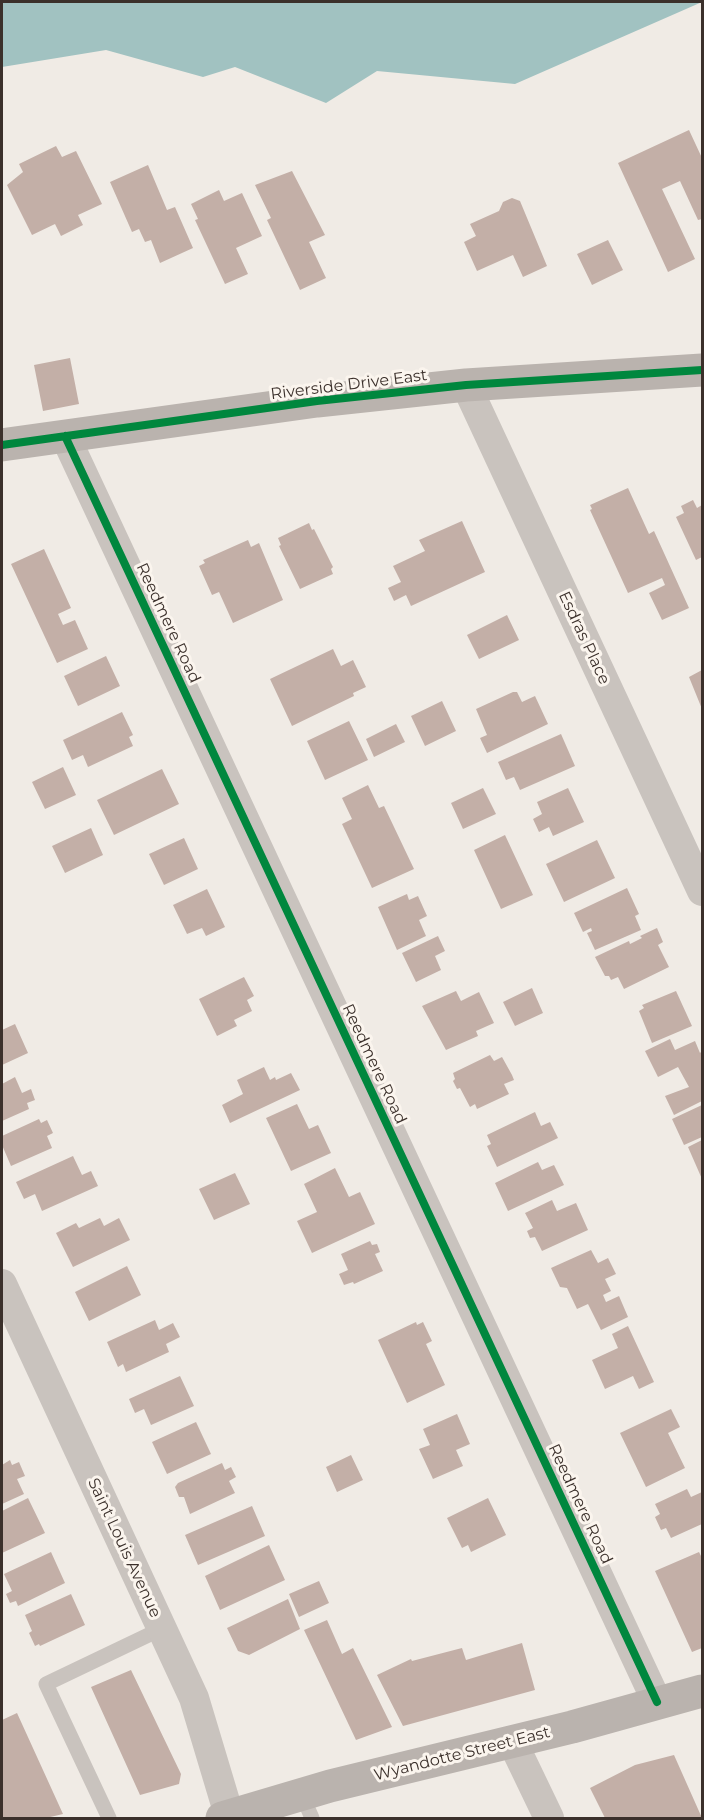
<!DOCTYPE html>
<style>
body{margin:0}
#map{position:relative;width:704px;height:1820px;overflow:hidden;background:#f0ebe5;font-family:Montserrat,sans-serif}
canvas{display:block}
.frame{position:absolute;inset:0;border:3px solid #3b302b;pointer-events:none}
</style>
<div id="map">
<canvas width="704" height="1820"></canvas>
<div class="frame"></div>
</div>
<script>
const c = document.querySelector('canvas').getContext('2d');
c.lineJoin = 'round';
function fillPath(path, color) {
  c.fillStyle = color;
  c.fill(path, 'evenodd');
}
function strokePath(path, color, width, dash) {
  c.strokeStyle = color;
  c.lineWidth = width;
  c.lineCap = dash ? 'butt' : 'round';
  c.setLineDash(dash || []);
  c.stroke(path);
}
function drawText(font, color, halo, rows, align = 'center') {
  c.font = font + ' Montserrat,sans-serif';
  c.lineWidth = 6;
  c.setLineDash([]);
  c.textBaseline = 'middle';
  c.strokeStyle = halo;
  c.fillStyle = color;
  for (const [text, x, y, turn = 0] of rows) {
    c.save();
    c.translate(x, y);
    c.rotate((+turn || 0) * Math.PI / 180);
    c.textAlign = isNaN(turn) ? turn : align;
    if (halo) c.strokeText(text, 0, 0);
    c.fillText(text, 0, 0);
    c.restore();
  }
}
const water = new Path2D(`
 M2,2H702L515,84L377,71L326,103L235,67L203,77L106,50L2,67Z`);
const building = new Path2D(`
 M689,130L702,158V219L698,220L680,181L662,189L695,259L668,272L618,163Z
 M56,146L62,157L76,151L102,204L78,215L83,225L61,236L55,224L32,235L7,185L23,172L19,164Z
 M148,165L167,210L175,207L193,248L160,263L151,240L145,242L139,229L132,232L110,182Z
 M292,171L325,235L309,242L326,278L300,290L267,220L271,218L255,185Z
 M219,190L224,201L242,193L262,236L236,248L248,274L225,284L195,220L198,219L191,204Z
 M512,198L520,201L547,266L523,277L513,255L477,271L464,242L476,236L470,224L499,211L503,202Z
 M608,240L623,270L592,285L577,254Z
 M70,358L79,404L43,411L34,365Z
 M628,488L649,534L654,531L689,608L662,620L649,593L665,585L662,578L628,593L590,510L592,509L590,505Z
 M693,500L697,508L702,505V557L696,560L676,517L684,513L681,506Z
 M462,521L485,572L411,606L406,595L394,601L388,588L401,582L393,566L425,551L419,540Z
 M309,523L312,530L314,529L333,567L331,569L333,574L300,589L279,546L281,545L278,538Z
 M248,540L251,547L259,543L283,600L233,623L219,592L212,595L199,566L205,563L203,560Z
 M44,549L71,608L58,614L63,625L75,620L88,649L57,663L11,564Z
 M507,615L519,640L479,659L467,635Z
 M333,649L341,666L353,660L366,687L353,693L354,696L292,726L270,679Z
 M106,656L120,686L78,706L64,676Z
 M702,670V709L689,677Z
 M513,692H517L522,702L535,696L548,724L487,753L480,738L487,735L476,709Z
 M442,701L456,731L425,746L411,716Z
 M122,712L133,735L129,737L133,746L88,767L83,755L72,760L63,740Z
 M349,721L368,760L325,780L307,741Z
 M396,724L405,742L374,757L366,739Z
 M561,734L575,766L520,790L514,777L506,780L498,762Z
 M63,767L76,795L45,809L32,782Z
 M162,769L179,804L114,835L97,800Z
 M368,785L379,808L384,806L414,869L372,888L342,824L352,819L342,798Z
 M483,788L496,814L463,829L451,803Z
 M568,788L584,822L553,836L549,827L539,832L533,819L542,814L537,802Z
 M91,828L103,855L65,873L52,846Z
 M505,835L533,895L501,909L474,850Z
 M184,838L198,869L164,885L149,854Z
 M597,840L615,878L564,902L546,864Z
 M627,888L639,914L635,916L641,930L595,950L587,933L592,931L591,928L583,932L574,913Z
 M207,889L225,927L206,936L202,928L187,934L173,905Z
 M407,894L409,900L418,896L427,916L419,920L426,936L397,950L378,907Z
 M657,928L663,942L658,945L669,967L624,989L618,977L611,980L609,976H605L595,957L629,941L630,944L642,938L640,936Z
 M438,936L445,951L435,956L441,970L416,982L402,953Z
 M244,977L254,996L247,1000L252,1011L234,1020L237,1026L217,1036L199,999Z
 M532,988L543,1013L515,1026L503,1002Z
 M456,991L461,1001L479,992L494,1023L476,1031L478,1036L446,1050L422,1006Z
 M676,991L692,1026L652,1043L639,1011L644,1008L642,1005Z
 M15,1024L28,1053L2,1065V1030Z
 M670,1039L675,1050L695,1041L700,1053L702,1051V1101L674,1115L665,1096L689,1087L678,1067L658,1077L645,1051Z
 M490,1055L494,1061L502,1057L512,1075L514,1080L504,1084L509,1094L477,1109L475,1104L470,1107L460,1088L457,1089L453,1081L455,1079L453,1073Z
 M264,1067L270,1080L275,1077L276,1080L291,1073L300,1090L230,1123L222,1105L243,1094L237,1080Z
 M15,1077L22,1093L31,1089L35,1100L27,1103L29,1109L2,1121V1084Z
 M297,1104L309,1129L318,1125L331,1153L291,1171L266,1118Z
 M702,1105V1137L684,1145L672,1119Z
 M535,1112L541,1126L550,1122L558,1138L497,1167L487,1146L491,1144L487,1135Z
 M39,1119L41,1123L47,1120L53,1133L47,1136L52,1148L11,1166L2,1145V1136Z
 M702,1140V1179L688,1147Z
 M73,1156L82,1175L91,1171L98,1186L42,1211L35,1194L24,1199L16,1182Z
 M538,1162L542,1170L554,1165L564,1185L508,1211L495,1183Z
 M335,1168L349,1197L360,1192L375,1224L312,1253L297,1221L317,1212L304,1184Z
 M235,1173L250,1204L214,1220L199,1189Z
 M552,1200L557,1211L576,1203L588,1230L542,1251L535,1237L530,1238L527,1231L533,1228L525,1213Z
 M100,1218L104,1226L119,1218L130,1240L73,1267L56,1233L76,1223L79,1228Z
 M370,1241L372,1245L377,1244L380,1252L375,1254L383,1271L354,1284L353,1282L344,1285L339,1274L348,1270L341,1254Z
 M591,1250L598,1263L608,1258L616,1274L605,1279L611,1291L603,1295L606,1302L619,1296L628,1317L601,1330L588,1304L577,1309L567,1288L560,1287L551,1268Z
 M127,1266L141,1295L89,1321L75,1292Z
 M155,1320L159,1330L173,1323L180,1337L166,1344L169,1352L126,1372L123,1364L118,1367L107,1342Z
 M416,1322L417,1325L423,1322L432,1341L426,1344L445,1385L407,1403L378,1340Z
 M628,1326L654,1382L639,1389L633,1376L605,1389L592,1360L618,1348L612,1334Z
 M180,1376L194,1406L151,1425L144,1409L135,1413L129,1399Z
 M671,1409L680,1427L668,1433L685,1468L646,1487L620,1433Z
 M457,1414L470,1444L456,1450L463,1466L433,1479L419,1449L430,1445L423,1429Z
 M196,1422L211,1454L167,1474L152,1442Z
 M351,1455L363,1480L337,1492L326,1467Z
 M10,1460L12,1465L19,1462L25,1476L17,1479L24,1494L2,1504V1465Z
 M222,1463L225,1470L231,1467L236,1477L229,1481L235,1493L190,1514L184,1497H179L175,1487L178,1483Z
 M687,1489L691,1497L702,1492V1518L701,1519L702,1524L671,1538L666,1528L661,1530L655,1517L660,1514L655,1504Z
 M28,1498L45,1533L2,1553V1511Z
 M488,1498L506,1535L471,1552L468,1545L462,1548L447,1518Z
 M252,1506L265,1536L198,1565L185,1535Z
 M269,1545L285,1580L220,1610L205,1576Z
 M51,1552L65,1583L18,1606L16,1601L10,1603L6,1594L12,1591L4,1574Z
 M699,1552L702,1558V1648L692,1652L655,1571Z
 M319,1581L329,1603L299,1617L289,1594Z
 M71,1594L85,1625L40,1646L39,1644L35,1646L29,1633L32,1631L25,1615Z
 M288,1599L300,1629L249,1655L238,1651L227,1628Z
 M327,1620L342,1654L353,1648L392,1727L356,1740L304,1630Z
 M522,1643L535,1690L403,1726L377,1675L411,1659L412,1661L462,1648L466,1660Z
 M131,1670L181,1774L179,1784L140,1795L91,1687Z
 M17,1713L63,1814L46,1818H2V1720Z
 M674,1755L702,1818H605L590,1788L635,1765Z`);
const service = new Path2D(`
 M302,1795L312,1818
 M109,1818L46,1684L161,1629`);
const minor = new Path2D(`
 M466,385L702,891
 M65,436L657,1702
 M2,1284L194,1698L230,1818
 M512,1741L549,1818`);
const secondary = new Path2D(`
 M2,445L317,401L466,385L702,370
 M222,1818L330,1786L572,1727L702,1691`);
const cycleway = new Path2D(`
 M65,436L657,1702
 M2,445L317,401L466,385L702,370`);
const streetNames = [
 ["Riverside Drive East",349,385,-7],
 ["Reedmere Road",168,623,65],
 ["Esdras Place",584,638,65],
 ["Reedmere Road",374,1064,65],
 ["Reedmere Road",580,1504,65],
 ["Saint Louis Avenue",124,1548,65],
 ["Wyandotte Street East",462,1754,-14]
];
fillPath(water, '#a1c2c1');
fillPath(building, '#c3afa7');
strokePath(service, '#c9c3be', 15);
strokePath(minor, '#c9c3be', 30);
strokePath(secondary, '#bab3ae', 33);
strokePath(cycleway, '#00873e', 8);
drawText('16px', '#3b302b', '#fbf5ee', streetNames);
</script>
